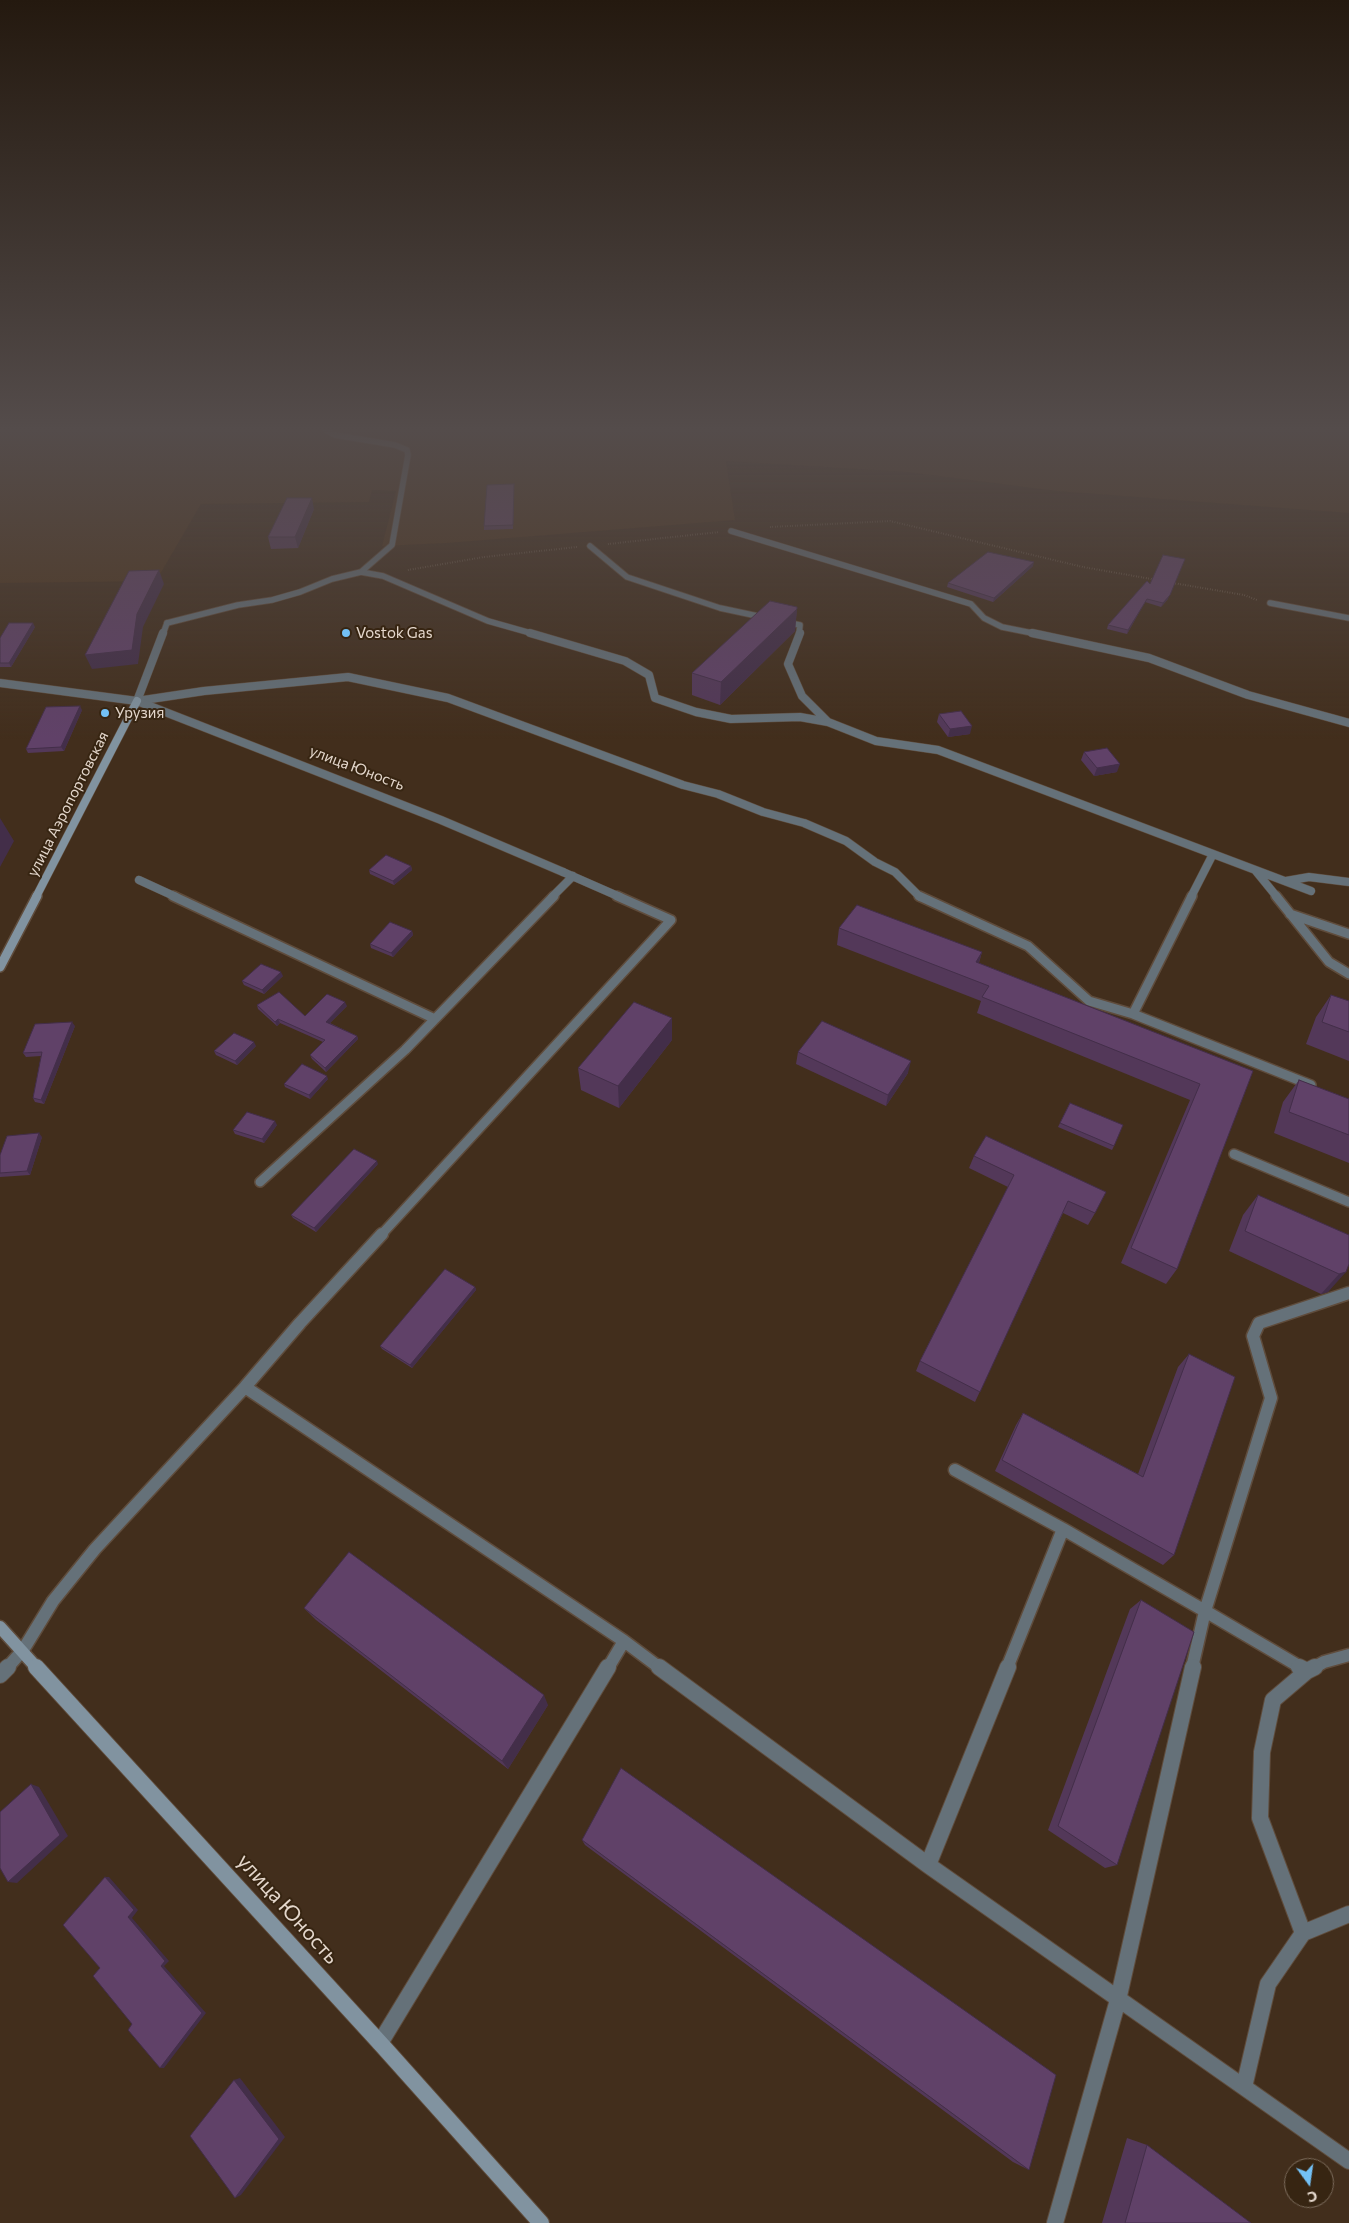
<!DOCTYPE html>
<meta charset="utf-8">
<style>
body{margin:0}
#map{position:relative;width:1349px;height:2223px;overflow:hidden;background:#422e1c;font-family:Commissioner,sans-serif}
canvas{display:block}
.north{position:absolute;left:1284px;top:2158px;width:50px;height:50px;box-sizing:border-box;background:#372512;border:1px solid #7c6c5c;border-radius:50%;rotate:166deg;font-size:14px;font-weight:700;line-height:20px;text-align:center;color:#e4d7cc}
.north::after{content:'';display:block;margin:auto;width:18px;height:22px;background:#73c1f6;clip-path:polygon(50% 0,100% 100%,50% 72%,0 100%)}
</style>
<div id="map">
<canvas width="1349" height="2223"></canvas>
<div class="north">С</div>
</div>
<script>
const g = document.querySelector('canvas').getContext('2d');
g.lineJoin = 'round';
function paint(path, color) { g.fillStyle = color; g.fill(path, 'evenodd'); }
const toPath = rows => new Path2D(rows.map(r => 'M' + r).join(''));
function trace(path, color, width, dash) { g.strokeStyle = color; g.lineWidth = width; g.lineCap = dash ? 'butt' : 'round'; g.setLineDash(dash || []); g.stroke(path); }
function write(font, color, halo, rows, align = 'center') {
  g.font = font + ' Commissioner,sans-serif'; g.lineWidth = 4; g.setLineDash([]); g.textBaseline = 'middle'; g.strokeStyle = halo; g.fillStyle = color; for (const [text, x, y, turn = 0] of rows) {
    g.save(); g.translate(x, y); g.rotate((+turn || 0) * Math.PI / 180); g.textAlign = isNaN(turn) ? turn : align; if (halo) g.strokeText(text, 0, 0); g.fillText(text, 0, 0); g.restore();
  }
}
paint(toPath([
 [0,429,1349,429,1349,513,1057,491,907,472,726,461,735,520,447,543,382,546,396,491,372,490,369,502,201,504,156,581,0,583]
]), '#4d341c');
const laneFar4 = toPath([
 [731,531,971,604,984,618,1002,627,1037,634],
 [590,546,627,577,720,608,767,618],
 [361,572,383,576,488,621,534,634],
 [1270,603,1349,618],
 [784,622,800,625,799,634],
 [167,623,238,605,272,600,300,592,332,579,361,572,392,545,408,455,407,450,395,445,335,435,324,429]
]);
const laneFar3 = toPath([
 [530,633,625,661,649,675,655,698,696,712,731,719,800,717,828,722,876,741,938,750,1311,891],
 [800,633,788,664,802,696,828,722],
 [1032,633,1149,658,1248,695,1349,723],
 [137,701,204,691,348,677,448,698,683,785,718,794,763,812,804,823,846,841,875,862,895,872,920,897],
 [1255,870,1277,897],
 [563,872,620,897],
 [139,880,176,897],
 [1286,881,1309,877,1349,882],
 [552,897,573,876],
 [1191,897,1213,854]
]);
const laneFar2 = toPath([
 [173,896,435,1019],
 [919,896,1028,946,1089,1001,1133,1014,1311,1085],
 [1276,896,1329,962,1349,974],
 [1290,914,1349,934],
 [1133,1014,1192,896],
 [1234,1154,1349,1202],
 [260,1182,405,1050,554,896],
 [381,1235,671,920,617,896]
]);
const laneFar1 = toPath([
 [245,1387,624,1641,660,1668],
 [955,1470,1063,1529],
 [23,1650,53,1601,95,1549,245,1387,300,1323,382,1234],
 [608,1668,624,1641],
 [1007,1668,1063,1529,1205,1611,1192,1668],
 [1302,1668,1205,1611,1271,1398,1253,1336,1259,1323,1349,1293],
 [1313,1668,1324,1662,1349,1655]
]);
const lane = toPath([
 [659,1667,928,1865,1349,2161],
 [1299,1667,1307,1671,1315,1667],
 [928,1865,1008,1667],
 [1303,1933,1260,1818,1262,1752,1273,1700,1307,1671],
 [380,2043,608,1667],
 [1244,2087,1268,1984,1303,1933,1349,1914],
 [1055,2223,1118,2000,1193,1667]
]);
const streetFar3 = toPath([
 [163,634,167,623]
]);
const streetFar2 = toPath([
 [0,683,137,701,441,820,563,872],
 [137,701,163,633]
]);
const streetFar1 = toPath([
 [7,1668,23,1650]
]);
const street = toPath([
 [0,1675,8,1667]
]);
const secondaryFar3 = toPath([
 [36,897,137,701]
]);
const secondaryFar2 = toPath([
 [0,967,37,896]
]);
const secondaryFar1 = toPath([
 [0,1627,37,1668]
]);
const secondary = toPath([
 [36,1667,380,2043,541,2223]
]);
trace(laneFar4, '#5f4c3c', 7);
trace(laneFar3, '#5f4c3c', 9);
trace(laneFar2, '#5f4c3c', 12);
trace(laneFar1, '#5f4c3c', 15);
trace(lane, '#5f4c3c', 18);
trace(streetFar3, '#5f4c3c', 7);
trace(streetFar2, '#5f4c3c', 9);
trace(streetFar1, '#5f4c3c', 15);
trace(street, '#5f4c3c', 18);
trace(secondaryFar3, '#5f4c3c', 9);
trace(secondaryFar2, '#5f4c3c', 12);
trace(secondaryFar1, '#5f4c3c', 15);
trace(secondary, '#5f4c3c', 18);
trace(toPath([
 [770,527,890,521,1083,567,1157,580],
 [608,544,719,532],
 [408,570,484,557,577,547],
 [1173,583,1244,595,1257,600]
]), '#806f5f', 2, [0.5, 2]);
trace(laneFar4, '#657179', 5.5);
trace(laneFar3, '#657179', 8);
trace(laneFar2, '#657179', 9);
trace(laneFar1, '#657179', 12);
trace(lane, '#657179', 16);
trace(streetFar3, '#657179', 5.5);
trace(streetFar2, '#657179', 8);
trace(streetFar1, '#657179', 12);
trace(street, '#657179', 16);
trace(secondaryFar3, '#8193a0', 8);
trace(secondaryFar2, '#8193a0', 9);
trace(secondaryFar1, '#8193a0', 12);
trace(secondary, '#8193a0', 16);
paint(toPath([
 [514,484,513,529,484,530,484,526],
 [314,509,298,548,271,549,268,537],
 [1033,566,993,602,947,587,948,583],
 [1147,581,1168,599,1161,607,1145,602,1127,634,1107,629,1108,625],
 [797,607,795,631,720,705,692,695,692,673],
 [35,627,11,667,0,667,0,638],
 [82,710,64,751,28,753,26,749],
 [939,714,970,734,948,737,937,722],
 [1084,752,1117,772,1094,776,1081,760],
 [411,866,412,870,394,885,370,874,369,870],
 [839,928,982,952,979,963,1253,1071,1177,1269,1166,1284,1121,1263,1190,1100,977,1013,981,1001,837,945],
 [412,931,413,935,393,957,371,948,370,944],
 [283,976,264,994,244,985,242,981],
 [1331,995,1349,1001,1349,1061,1306,1044,1316,1017],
 [257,1005,305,1016,347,1006,330,1023,357,1036,358,1039,326,1072,312,1059,310,1055,323,1042,280,1023,277,1026,258,1009],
 [75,1026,44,1104,35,1102,33,1098,41,1056,26,1057,23,1053],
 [672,1040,619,1108,581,1090,578,1068],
 [256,1046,237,1065,216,1055,214,1051],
 [798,1052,908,1073,886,1106,796,1064],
 [328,1079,310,1099,285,1087,284,1084],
 [1299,1080,1349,1099,1349,1163,1274,1133,1283,1102],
 [1070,1103,1114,1146,1112,1150,1058,1127],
 [277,1125,264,1143,235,1134,233,1130],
 [42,1137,30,1175,0,1177,0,1155],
 [974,1156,1095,1213,1088,1225,1063,1213,975,1402,916,1371,920,1361,1008,1187,969,1168],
 [378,1164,316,1232,293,1218,291,1215],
 [1258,1195,1349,1264,1328,1292,1321,1294,1229,1251,1243,1215],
 [475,1287,476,1290,412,1368,382,1349,380,1346],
 [1189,1354,1174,1555,1163,1565,995,1471,1016,1425,1023,1413,1138,1474,1178,1367],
 [1141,1600,1117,1865,1105,1868,1048,1830,1130,1609],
 [304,1608,548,1705,508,1769,316,1620],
 [582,1840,1029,2170,1013,2162,585,1845],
 [1127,2138,1147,2145,1251,2223,1102,2223]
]), '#533859');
paint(toPath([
 [312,498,314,509,298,548,295,537],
 [1034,562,1033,566,993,602,994,598],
 [1183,563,1168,599,1161,607],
 [159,570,164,584,143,627,138,664,92,669,85,655,137,614],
 [1147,599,1145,602,1127,634,1128,630],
 [797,609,795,631,720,705,721,682],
 [33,623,35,627,11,667,9,663],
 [80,706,82,710,64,751,61,747],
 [972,726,970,734,948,737,950,729],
 [1120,764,1117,772,1094,776,1097,768],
 [0,818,14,841,0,867],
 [411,866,412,870,394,885,393,881],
 [412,931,413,935,393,957,391,953],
 [982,952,977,968,971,979,976,962],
 [281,972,283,976,264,994,262,990],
 [345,1002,347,1006,327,1026,326,1022],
 [672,1018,672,1040,619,1108,618,1086],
 [278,1019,280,1023,277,1026,275,1022],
 [72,1022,75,1026,44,1104,41,1100],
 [357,1036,358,1039,326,1072,325,1068],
 [254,1042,256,1046,237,1065,235,1061],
 [911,1061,908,1073,886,1106,888,1095],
 [327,1076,328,1079,310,1099,309,1095],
 [275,1121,277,1125,264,1143,262,1139],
 [39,1133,42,1137,30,1175,27,1171],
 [377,1161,378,1164,316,1232,314,1228],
 [1346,1272,1328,1292,1321,1294,1339,1274],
 [475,1287,476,1290,412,1368,410,1365],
 [544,1695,548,1705,508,1769,502,1761],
 [31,1784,39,1787,68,1836,17,1883,8,1882],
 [105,1877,109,1877,138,1910,132,1918,169,1961,164,1966,206,2013,164,2068,160,2068,161,1966,128,1917],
 [240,2078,285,2137,241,2195,235,2198,234,2080]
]), '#432e49');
const building = toPath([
 [514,484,513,525,484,526,487,485,514,484],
 [287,498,312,498,295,537,268,537,287,498],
 [988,552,1034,562,994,598,948,583,988,552],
 [1163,555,1185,559,1170,595,1163,603,1147,599,1128,630,1108,625,1147,581,1150,584,1163,555],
 [159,570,137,614,132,650,85,655,129,571,159,570],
 [770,601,797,607,797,609,721,682,692,673,770,601],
 [9,623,33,623,9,663,0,663,0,638,9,623],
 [80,706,61,747,26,749,46,707,80,706],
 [961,711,972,726,950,729,939,714,961,711],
 [1107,748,1120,764,1097,768,1084,752,1107,748],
 [386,855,411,866,393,881,369,870,386,855],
 [857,905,982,952,976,962,1253,1071,1177,1269,1131,1248,1200,1084,982,997,989,986,839,928,857,905],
 [390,922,412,931,391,953,370,944,390,922],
 [261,964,281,972,262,990,242,981,261,964],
 [279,992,305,1016,327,994,345,1002,326,1022,357,1036,325,1068,310,1055,325,1040,278,1019,275,1022,257,1005,279,992],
 [1331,995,1349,1001,1349,1032,1322,1022,1331,995],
 [634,1002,672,1018,618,1086,578,1068,634,1002],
 [822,1021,911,1061,888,1095,798,1052,822,1021],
 [72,1022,41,1100,33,1098,42,1052,23,1053,35,1024,72,1022],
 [234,1033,254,1042,235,1061,214,1051,234,1033],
 [302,1064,327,1076,309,1095,284,1084,302,1064],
 [1299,1080,1349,1099,1349,1135,1289,1112,1299,1080],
 [1070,1103,1123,1125,1114,1146,1060,1123,1070,1103],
 [247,1112,275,1121,262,1139,233,1130,247,1112],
 [39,1133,27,1171,0,1173,0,1155,7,1136,39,1133],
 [986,1136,1106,1192,1095,1213,1068,1201,980,1392,920,1361,1014,1175,974,1156,986,1136],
 [354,1149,377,1161,314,1228,291,1215,354,1149],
 [1258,1195,1349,1235,1349,1264,1346,1272,1339,1274,1245,1231,1258,1195],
 [445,1269,475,1287,410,1365,380,1346,445,1269],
 [1189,1354,1235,1377,1174,1555,1002,1460,1023,1413,1143,1477,1189,1354],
 [349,1552,544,1695,502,1761,304,1608,349,1552],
 [1141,1600,1194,1632,1117,1865,1058,1826,1141,1600],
 [621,1768,1056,2075,1029,2170,582,1840,621,1768],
 [31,1784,60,1835,8,1882,0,1868,0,1812,31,1784],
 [105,1877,134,1910,128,1917,165,1961,161,1966,202,2013,160,2068,128,2030,132,2024,93,1976,100,1968,63,1925,105,1877],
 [234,2080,279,2139,235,2198,190,2136,234,2080],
 [1147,2145,1251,2223,1125,2223,1147,2145]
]);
paint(building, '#604168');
trace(building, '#432e49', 1);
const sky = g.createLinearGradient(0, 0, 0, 740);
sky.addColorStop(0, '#24190f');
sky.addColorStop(0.58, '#544c4b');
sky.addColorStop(1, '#544c4b00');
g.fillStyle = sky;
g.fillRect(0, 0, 1349, 740);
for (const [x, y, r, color] of [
 [346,633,5,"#73c1f6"],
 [105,713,5,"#73c1f6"]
]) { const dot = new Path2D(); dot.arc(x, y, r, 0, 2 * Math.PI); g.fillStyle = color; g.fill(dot); trace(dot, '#372512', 2); }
write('15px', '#e4d7cc', '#372512', [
 ["Vostok Gas",356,633],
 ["Урузия",115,713]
], 'left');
write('15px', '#e4d7cc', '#372512', [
 ["улица Юность",357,768,21],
 ["улица Аэропортовская",68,804,-63]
]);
write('21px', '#e4d7cc', '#372512', [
 ["улица Юность",288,1909,48]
]);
</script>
